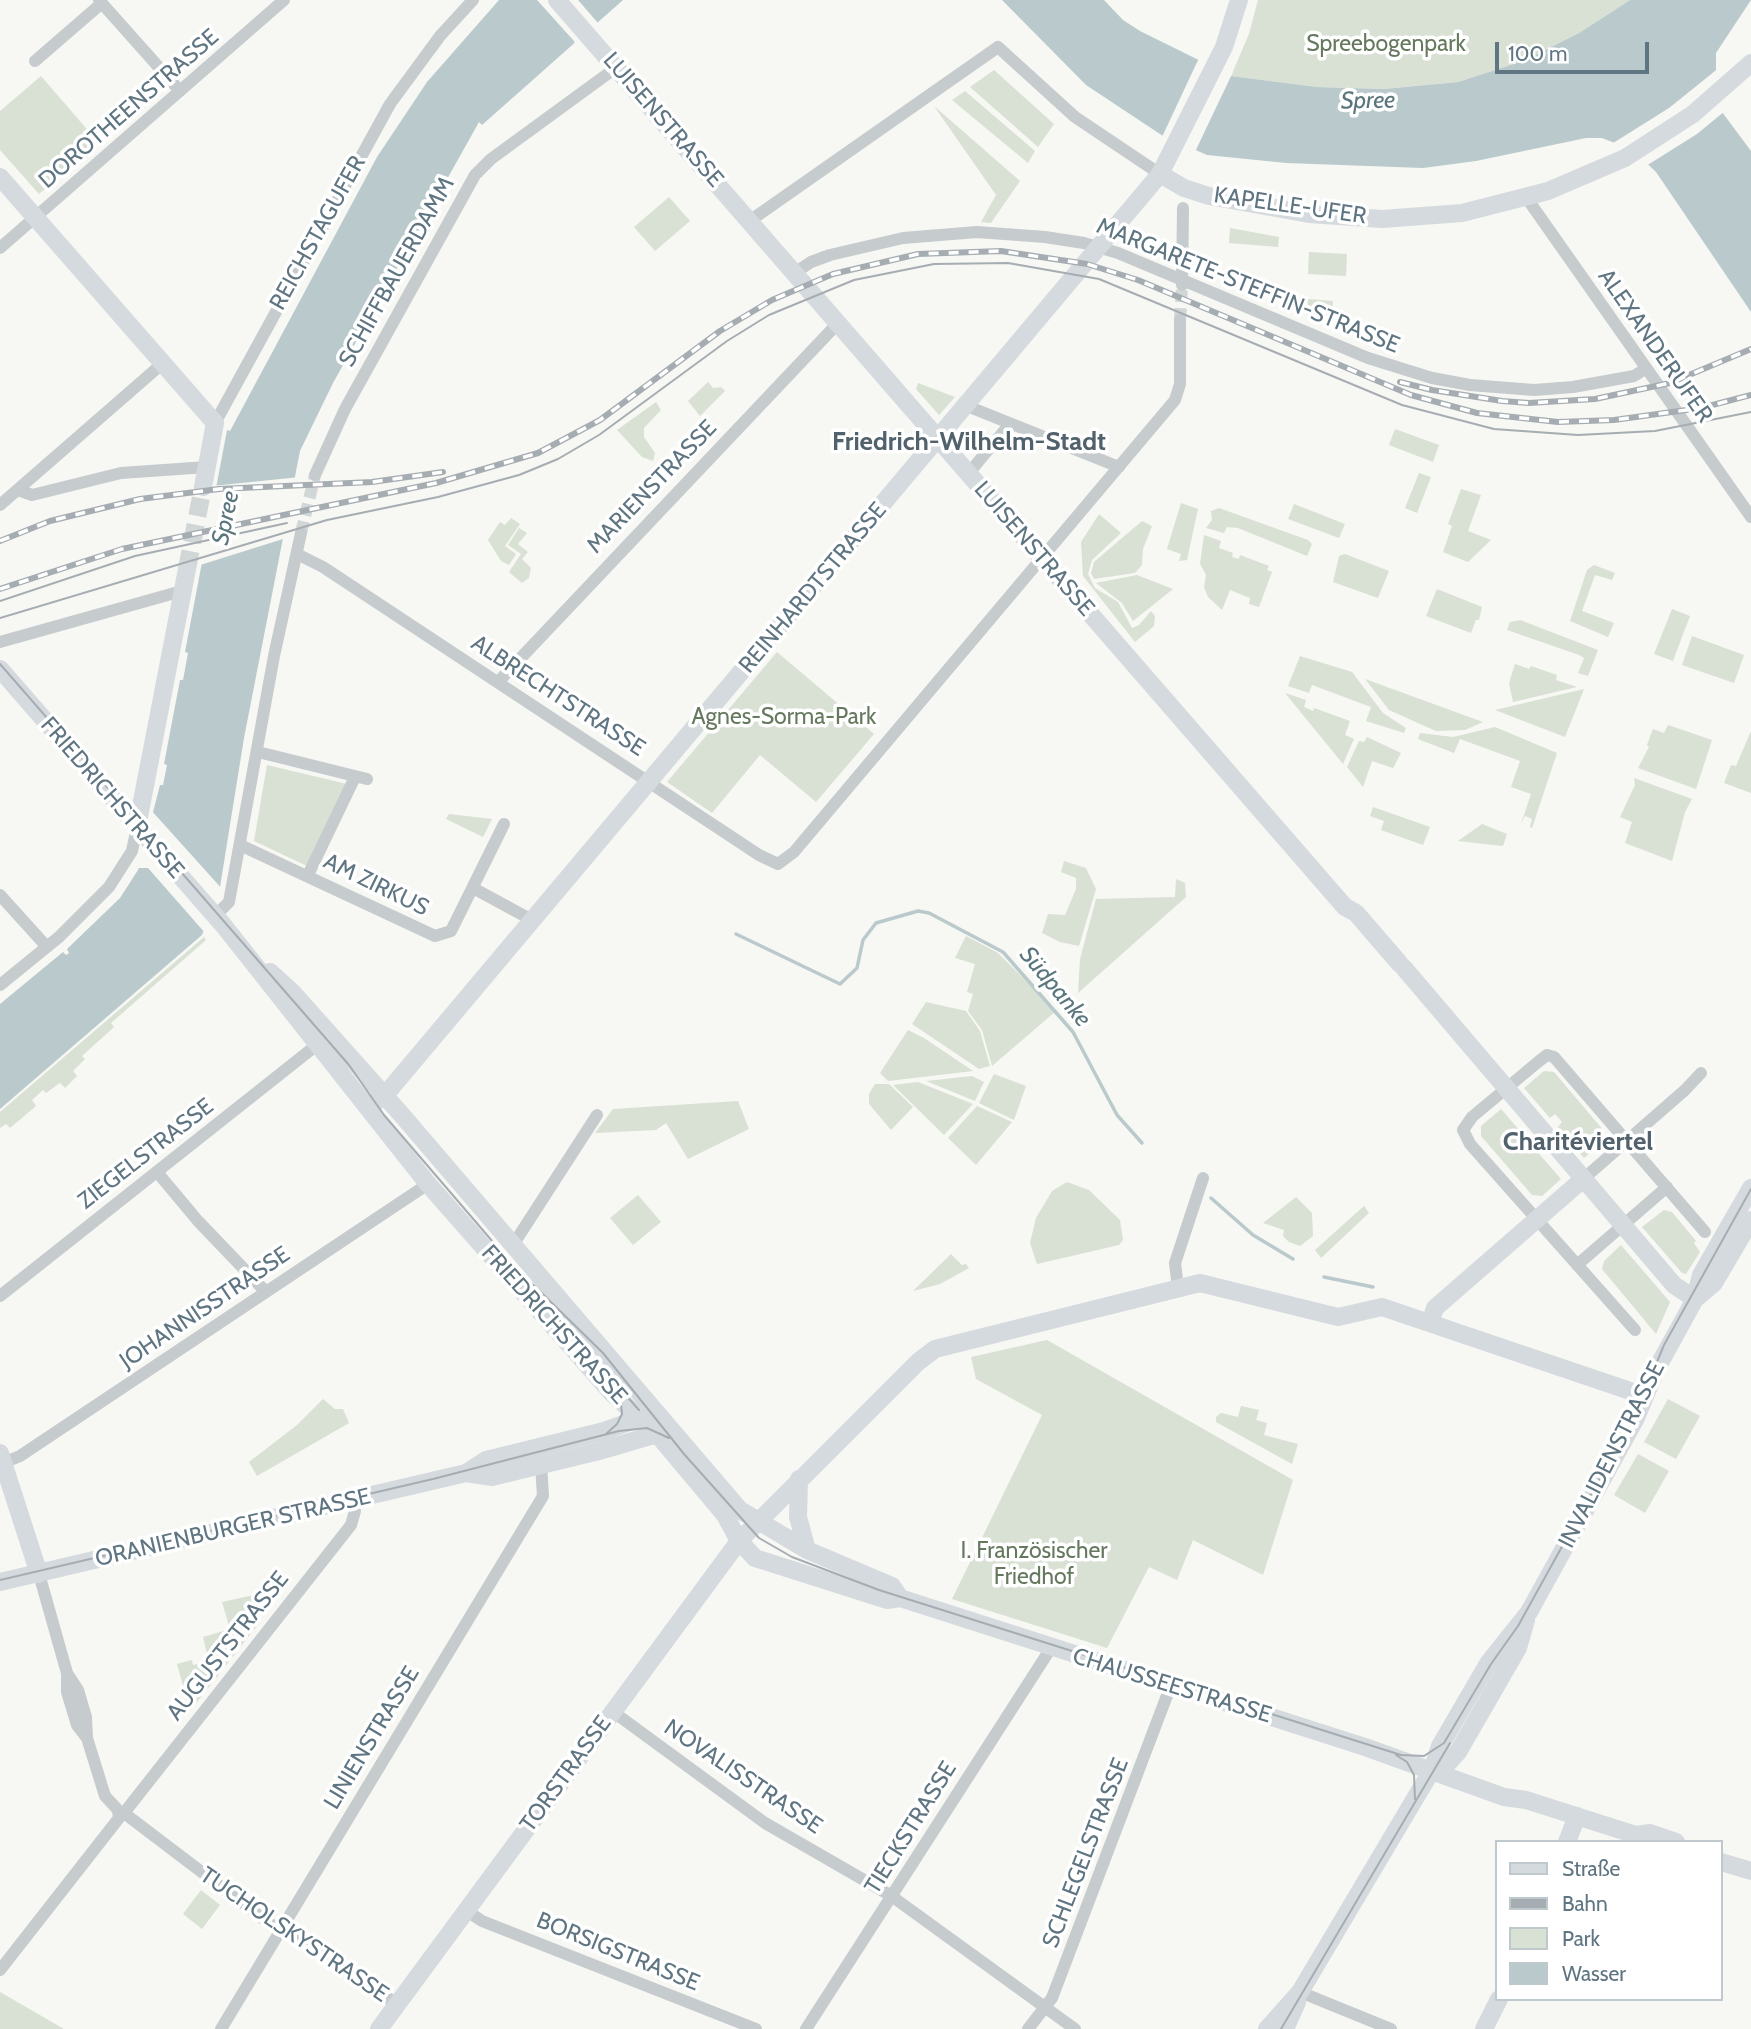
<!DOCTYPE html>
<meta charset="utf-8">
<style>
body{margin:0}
#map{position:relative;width:1751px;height:2029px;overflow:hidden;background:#f7f7f3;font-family:Cabin,sans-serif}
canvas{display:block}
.legend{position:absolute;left:1495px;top:1840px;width:228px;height:161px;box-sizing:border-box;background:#fff;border:2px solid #bfc8cd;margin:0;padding:9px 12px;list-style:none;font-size:21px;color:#5f7582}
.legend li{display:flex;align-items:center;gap:14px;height:35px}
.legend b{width:35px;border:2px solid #bfc8cd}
.scale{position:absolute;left:1495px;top:42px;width:154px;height:32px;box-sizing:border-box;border:4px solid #5f7582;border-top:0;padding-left:9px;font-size:21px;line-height:24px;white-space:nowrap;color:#5f7582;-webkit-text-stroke:5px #fff;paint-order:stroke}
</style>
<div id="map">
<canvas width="1751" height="2029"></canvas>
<ul class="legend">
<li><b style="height:9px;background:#d5dade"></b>Straße</li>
<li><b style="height:9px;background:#a6adb2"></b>Bahn</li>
<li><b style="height:19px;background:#d9e0d4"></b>Park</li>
<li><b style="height:19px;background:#bacacc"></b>Wasser</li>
</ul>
<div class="scale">100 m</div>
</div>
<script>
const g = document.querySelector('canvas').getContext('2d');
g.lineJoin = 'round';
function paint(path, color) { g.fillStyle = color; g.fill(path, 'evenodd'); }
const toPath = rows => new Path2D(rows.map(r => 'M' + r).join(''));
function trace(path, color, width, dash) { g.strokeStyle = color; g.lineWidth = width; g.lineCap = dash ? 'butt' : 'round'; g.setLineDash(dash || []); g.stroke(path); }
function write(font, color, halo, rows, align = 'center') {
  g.font = font + ' Cabin,sans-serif'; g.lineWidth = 7; g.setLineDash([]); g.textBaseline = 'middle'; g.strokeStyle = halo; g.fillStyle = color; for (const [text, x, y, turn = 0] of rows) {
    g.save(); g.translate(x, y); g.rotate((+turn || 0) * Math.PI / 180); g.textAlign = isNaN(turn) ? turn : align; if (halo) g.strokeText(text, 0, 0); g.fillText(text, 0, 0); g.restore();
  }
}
paint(toPath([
 [1258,0,1630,0,1579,33,1523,61,1458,82,1384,89,1317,87,1231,76,1249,34],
 [994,70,1054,124,1038,147,970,87],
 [41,76,98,142,39,194,0,150,0,111],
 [965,91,1035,151,1028,163,952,100],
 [934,106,1020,181,991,223,981,222,996,195],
 [669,197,690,221,655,251,634,227],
 [1230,228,1279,237,1278,247,1229,243],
 [1309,252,1347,254,1346,276,1308,274],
 [1308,299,1333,301,1332,324,1307,315],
 [708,382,713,388,721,387,725,391,700,416,688,401],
 [918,383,955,397,939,415,916,389],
 [656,402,661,410,644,428,644,437,655,453,653,461,642,457,617,430],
 [1395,429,1439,445,1433,462,1389,445],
 [1419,473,1431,477,1417,513,1405,508],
 [1461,489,1481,495,1468,531,1491,540,1468,562,1443,552,1452,526,1448,524],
 [1181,503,1198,509,1187,560,1179,561,1181,554,1167,549],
 [1294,504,1345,524,1339,538,1288,519],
 [1219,508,1308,540,1312,544,1307,556,1238,528,1227,527,1224,533,1206,528,1212,520,1211,511],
 [1099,514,1121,533,1092,560,1088,574,1095,588,1118,602,1132,628,1139,625,1151,611,1155,616,1154,626,1135,642,1083,576,1081,542],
 [511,518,520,524,505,546,516,554,509,565,501,561,488,540,500,522,505,525],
 [1142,521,1152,526,1143,549,1142,565,1135,573,1094,579,1091,573,1094,562],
 [519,528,527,533,518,544,528,552,522,559,531,568,529,578,522,583,509,572,521,554,508,545],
 [1204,535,1221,541,1219,548,1233,553,1232,557,1239,559,1240,555,1269,566,1267,570,1272,572,1259,607,1249,604,1250,598,1230,590,1222,610,1208,597,1204,587,1206,575,1200,564],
 [1345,554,1389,571,1378,598,1333,582,1339,556],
 [1594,565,1615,573,1612,580,1595,575,1582,611,1614,623,1608,637,1570,621,1587,570],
 [1137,575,1173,589,1133,621,1122,603,1096,583],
 [1437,589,1482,607,1479,620,1476,620,1471,633,1426,616],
 [1672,609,1690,616,1673,661,1654,654],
 [1520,620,1598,650,1588,676,1578,673,1584,658,1579,655,1507,630,1510,622],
 [1692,636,1744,655,1734,683,1682,665],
 [777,652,874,734,816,802,760,755,712,813,667,782],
 [1300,656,1352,672,1383,713,1406,728,1404,733,1366,721,1371,707,1312,685,1309,693,1288,686],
 [1515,664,1529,669,1531,666,1557,675,1556,680,1577,687,1513,702,1509,683],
 [1365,679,1483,722,1465,730,1436,731,1389,710],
 [1584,689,1565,737,1495,710],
 [1285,693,1306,700,1304,707,1313,711,1314,708,1350,721,1345,735,1354,739,1343,764],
 [1668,725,1712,740,1696,789,1638,768,1649,747,1647,745,1653,729,1664,733],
 [1495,727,1557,753,1532,828,1530,827,1532,819,1525,816,1521,824,1531,794,1511,787,1520,761,1460,739,1454,753,1418,739,1420,733,1453,737],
 [1751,731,1751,793,1724,783,1731,765,1736,766],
 [1367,737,1401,753,1393,768,1372,761,1363,787,1347,767,1359,741,1364,742],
 [267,765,347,784,307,866,254,841],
 [1634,778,1692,799,1685,812,1672,861,1625,843,1632,822,1620,817,1635,785],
 [1373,807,1430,827,1423,845,1381,830,1384,821,1370,816],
 [449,814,492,819,483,837,446,819],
 [1482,824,1507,834,1503,846,1458,841],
 [1064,861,1086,868,1096,889,1079,946,1060,942,1042,933,1048,914,1065,915,1076,889,1076,878,1061,872],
 [1176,879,1185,883,1186,897,1078,993,1080,959,1096,899,1175,897],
 [966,936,998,953,1056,1011,992,1066,982,1030,968,1011,973,994,967,992,975,964,955,958],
 [204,937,206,940,111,1023,114,1027,82,1056,85,1059,73,1071,77,1076,65,1088,60,1083,46,1093,43,1090,32,1100,36,1106,10,1128,6,1124,0,1128,0,1112],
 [926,1002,966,1011,980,1031,990,1066,979,1069,912,1024],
 [908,1030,924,1038,973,1071,888,1081,880,1073],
 [1544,1071,1554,1072,1604,1131,1604,1141,1584,1158,1558,1127,1562,1122,1555,1114,1550,1118,1524,1088],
 [994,1074,1026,1086,1014,1120,979,1103],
 [972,1076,984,1082,975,1101,926,1081],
 [918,1082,973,1104,944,1135,893,1085],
 [875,1084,889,1084,913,1107,891,1130,869,1104,869,1094],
 [738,1101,749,1129,688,1159,666,1123,656,1130,595,1133,613,1109],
 [977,1106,1012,1122,976,1165,948,1138],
 [1501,1109,1527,1139,1522,1144,1529,1152,1534,1148,1561,1179,1542,1196,1532,1195,1481,1136,1481,1126],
 [1067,1182,1089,1190,1120,1220,1123,1240,1119,1245,1037,1264,1030,1243,1036,1218,1052,1191],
 [638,1195,661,1222,633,1245,610,1218],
 [1296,1197,1312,1213,1313,1236,1300,1246,1289,1242,1283,1236,1284,1230,1263,1223],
 [1364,1206,1369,1213,1321,1258,1315,1250],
 [1664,1210,1672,1212,1696,1241,1694,1243,1700,1252,1686,1274,1682,1273,1642,1227],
 [1621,1245,1670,1302,1656,1334,1602,1269,1604,1261],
 [951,1254,962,1265,966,1264,969,1268,940,1284,913,1291],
 [1047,1340,1293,1480,1263,1575,1193,1540,1177,1580,1149,1567,1107,1648,952,1599,1042,1415,976,1379,971,1357],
 [323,1399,335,1409,343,1409,349,1423,257,1476,249,1462,297,1425],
 [1668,1399,1700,1416,1676,1459,1644,1442],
 [1241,1406,1259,1410,1256,1420,1267,1423,1264,1435,1298,1444,1292,1464,1216,1422,1216,1417,1221,1413,1238,1417],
 [1638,1454,1669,1471,1645,1513,1614,1495],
 [254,1595,260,1622,190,1711,177,1664,192,1660,193,1665,209,1661,203,1637,230,1629,222,1602],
 [201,1890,220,1905,202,1929,183,1914],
 [0,1992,64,2029,0,2029]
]), '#d9e0d4');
paint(toPath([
 [499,0,623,0,482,125,479,122,333,383,300,451,244,738,220,887,202,935,0,1109,0,1004,63,952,66,955,69,953,67,949,120,898,138,870,160,785,163,785,167,765,164,764,180,680,183,680,188,653,185,652,227,430,230,431,377,157,427,82],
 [1002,0,1104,0,1123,20,1140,31,1231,76,1317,87,1384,89,1458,82,1523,61,1579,33,1630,0,1751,0,1716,53,1716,86,1722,112,1751,151,1751,312,1656,172,1633,150,1602,138,1586,138,1476,161,1423,168,1286,163,1207,155,1163,136,1086,85]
]), '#bacacc');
paint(toPath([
 [537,0,578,0,598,23,575,46,574,41],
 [1199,58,1233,72,1194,154,1161,139],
 [1720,67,1725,111,1697,134,1646,166,1631,153,1610,145,1669,108],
 [300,477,283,539,197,566,212,486],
 [151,810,223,890,206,934,148,868,135,868]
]), '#f7f7f3');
trace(toPath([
 [736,934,840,984,857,968,863,940,876,923,918,911,929,913,1003,952,1073,1032,1117,1115,1142,1143],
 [1211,1198,1253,1235,1293,1259],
 [1324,1277,1373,1287]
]), '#bacacc', 3.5);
trace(toPath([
 [1180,320,1182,287],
 [301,533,315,475]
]), '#d1d6d7', 12, [12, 6]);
trace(toPath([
 [187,569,203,487]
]), '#d1d6d7', 18, [18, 9]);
trace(toPath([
 [99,0,180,91],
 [35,61,102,3],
 [1526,197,1751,517],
 [751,220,998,47,1075,117,1160,174],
 [0,248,284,0],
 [796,272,811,262,830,255,903,238,977,232,1045,237,1084,243,1118,253,1368,358,1432,378,1470,385,1534,390,1573,387,1634,376,1645,369],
 [1182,285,1183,208],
 [967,406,1119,467],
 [215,423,390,104,440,36,473,0],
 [968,474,1009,425],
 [315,475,345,409,475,175,491,159,617,67],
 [18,490,32,495,121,473,207,467],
 [0,505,163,363],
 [297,554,323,567,759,855,778,864,794,852,1175,400,1180,384,1180,320],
 [0,642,182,591],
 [498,682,839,322],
 [258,752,367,779],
 [240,845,435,936,451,931,504,824],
 [308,875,355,777],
 [473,888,532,920],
 [0,895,47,947],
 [215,916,229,902,274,656,301,533],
 [0,985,59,937,109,887,132,851,137,827],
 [157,1172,198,1221,266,1292],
 [1582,1180,1685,1090,1701,1073],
 [513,1245,597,1115],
 [1577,1265,1667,1187],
 [1178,1288,1175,1263,1203,1178],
 [0,1296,318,1044],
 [1635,1330,1470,1144,1463,1130,1472,1117,1538,1062,1547,1055,1554,1057,1705,1232],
 [3,1463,20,1456,428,1184],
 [352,1500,355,1511,351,1525,124,1813,270,1924,290,1932,397,2004],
 [39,1574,67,1673,78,1690,86,1717,87,1738],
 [612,1711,765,1823,890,1895,1075,2029],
 [467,1911,482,1921,756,2029],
 [0,1970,119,1818,118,1810,105,1796,87,1738,77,1725,67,1692,67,1673],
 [1300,1992,1391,2029],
 [221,2029,543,1496,541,1465],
 [806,2029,1051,1648],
 [1028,2029,1052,1998,1171,1685]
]), '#c6cbce', 12);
trace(toPath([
 [557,0,1345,907,1356,913,1400,964],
 [1160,174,1184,188,1209,196,1309,214,1382,219,1462,213,1548,191,1625,158,1693,114,1751,63],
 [0,177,215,423,203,487],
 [0,669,224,926,428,1184,611,1392,657,1434,725,1515,739,1541,755,1558,887,1600,900,1598,1365,1747,1504,1797,1526,1800,1636,1835,1650,1833,1676,1842],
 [137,827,187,569],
 [1404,968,1674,1285,1695,1299],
 [270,972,293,993,401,1114,740,1510,807,1550,892,1586,900,1598],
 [369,1108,391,1088,1160,174,1224,47,1239,0],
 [1695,1299,1714,1283,1751,1220],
 [1430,1323,1435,1308,1582,1180],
 [0,1453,39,1574],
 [466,1473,492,1477,599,1451,657,1434,663,1429],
 [799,1479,798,1517,807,1550],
 [0,1582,466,1473,486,1460,604,1431,646,1416],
 [1432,1770,1449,1762,1458,1752,1518,1648,1526,1620],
 [1567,1842,1577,1816],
 [1721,1862,1751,1871],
 [379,2029,739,1541,918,1362,935,1349,1200,1283,1338,1317,1382,1307,1645,1396],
 [1267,2029,1300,1992,1432,1770,1440,1746,1489,1662,1529,1612,1635,1420,1656,1370,1695,1299,1701,1275,1751,1188],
 [1285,2029,1297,2002],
 [1484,2029,1499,1999]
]), '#d5dade', 18);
trace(toPath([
 [0,601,135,556,287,523],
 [0,618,327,520,438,497,519,475,558,459,599,435,727,341,769,315,854,280,934,264,1008,263,1099,279,1402,405,1494,429,1578,435,1655,431,1751,412],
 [0,664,349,1065,384,1115,511,1263,603,1353,684,1454,759,1538,792,1557,879,1590,1401,1755,1424,1756,1444,1743,1491,1664,1518,1626,1636,1413,1664,1345,1751,1189],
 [553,1313,639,1410],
 [606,1434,617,1424,622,1414,620,1392],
 [0,1580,433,1479,619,1431,647,1428,669,1438],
 [1396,1755,1407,1762,1414,1775,1415,1799],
 [1281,2029,1450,1743]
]), '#a6adb2', 2);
const rail = toPath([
 [1400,382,1432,390,1502,401,1529,403,1595,399,1670,383,1751,349],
 [0,541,50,521,140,499,219,489,372,482,443,472],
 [0,589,122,549,436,483,538,453,600,420,720,331,772,300,833,274,918,254,1001,251,1087,264,1138,280,1411,395,1477,413,1558,422,1614,420,1701,408,1751,395]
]);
trace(rail, '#a6adb2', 6);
trace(rail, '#fff', 3.5, [10]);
write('23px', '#66795f', '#fff', [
 ["Spreebogenpark",1386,44],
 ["Agnes-Sorma-Park",784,717],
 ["I. Französischer",1034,1551],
 ["Friedhof",1034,1577]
]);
write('23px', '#5f7582', '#fff', [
 ["DOROTHEENSTRASSE",129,109,-41],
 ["LUISENSTRASSE",663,120,49],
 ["KAPELLE-UFER",1290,206,8],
 ["REICHSTAGUFER",318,233,-61],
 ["SCHIFFBAUERDAMM",397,272,-61],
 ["MARGARETE-STEFFIN-STRASSE",1248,286,22],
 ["ALEXANDERUFER",1655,346,55],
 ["MARIENSTRASSE",652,487,-46],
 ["LUISENSTRASSE",1034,549,49],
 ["REINHARDTSTRASSE",813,588,-50],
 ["ALBRECHTSTRASSE",558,696,33],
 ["FRIEDRICHSTRASSE",112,798,49],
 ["AM ZIRKUS",376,885,26],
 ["ZIEGELSTRASSE",146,1154,-38],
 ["JOHANNISSTRASSE",205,1308,-34],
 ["FRIEDRICHSTRASSE",554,1325,48],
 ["INVALIDENSTRASSE",1612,1455,-63],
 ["ORANIENBURGER STRASSE",233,1528,-13],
 ["AUGUSTSTRASSE",228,1646,-52],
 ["CHAUSSEESTRASSE",1172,1686,17],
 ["LINIENSTRASSE",372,1738,-59],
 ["TORSTRASSE",566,1774,-54],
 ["NOVALISSTRASSE",743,1777,34],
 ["TIECKSTRASSE",911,1828,-58],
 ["SCHLEGELSTRASSE",1086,1853,-69],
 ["TUCHOLSKYSTRASSE",294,1935,34],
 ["BORSIGSTRASSE",618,1952,22]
]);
write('italic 24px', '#5a767c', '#fff', [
 ["Spree",1368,101,-1],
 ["Spree",226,518,-78],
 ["Südpanke",1055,987,50]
]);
write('bold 26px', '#52626c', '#fff', [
 ["Friedrich-Wilhelm-Stadt",969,442],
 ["Charitéviertel",1578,1142]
]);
</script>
